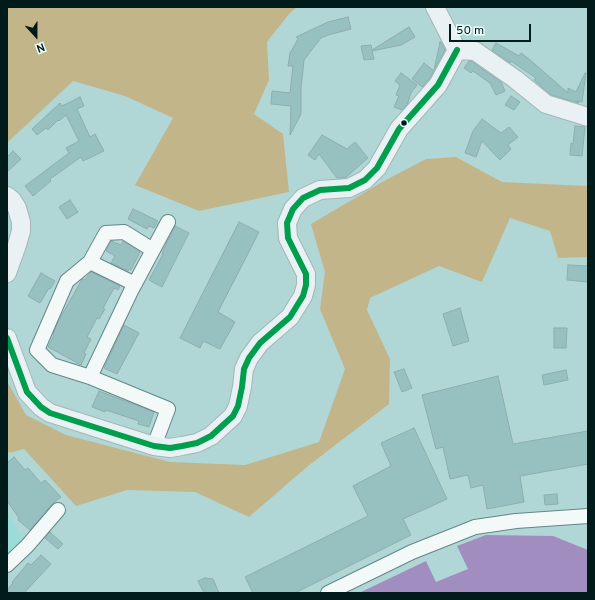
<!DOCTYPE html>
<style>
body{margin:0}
#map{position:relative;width:595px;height:600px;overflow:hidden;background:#b0d7d6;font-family:Overpass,sans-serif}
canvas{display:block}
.frame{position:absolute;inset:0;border:8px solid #001b1a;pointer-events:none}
.north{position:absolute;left:16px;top:16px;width:40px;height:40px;-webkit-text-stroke:3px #eafffd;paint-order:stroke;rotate:159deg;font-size:11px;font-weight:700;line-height:16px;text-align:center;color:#001b1a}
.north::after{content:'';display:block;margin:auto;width:14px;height:18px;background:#001b1a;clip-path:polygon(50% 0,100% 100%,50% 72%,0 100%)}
.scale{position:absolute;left:449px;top:24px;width:82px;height:18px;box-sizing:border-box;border:2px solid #001b1a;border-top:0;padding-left:5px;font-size:12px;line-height:14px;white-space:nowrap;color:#001b1a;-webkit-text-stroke:3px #eafffd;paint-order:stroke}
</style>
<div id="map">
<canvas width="595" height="600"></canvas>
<div class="frame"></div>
<div class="north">N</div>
<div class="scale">50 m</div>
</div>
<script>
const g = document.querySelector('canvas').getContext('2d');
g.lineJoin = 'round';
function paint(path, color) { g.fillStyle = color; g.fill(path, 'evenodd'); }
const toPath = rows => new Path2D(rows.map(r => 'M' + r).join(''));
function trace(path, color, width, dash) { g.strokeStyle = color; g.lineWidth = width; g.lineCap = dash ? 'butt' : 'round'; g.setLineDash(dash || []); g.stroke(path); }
paint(toPath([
 [7,510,25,543,7,559]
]), '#9bdbd9');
paint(toPath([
 [7,7,297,7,289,14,267,42,269,80,254,114,283,134,289,192,199,211,135,185,173,118,125,96,73,81,7,143],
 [456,157,502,182,588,186,588,257,558,258,550,231,510,218,482,282,439,266,370,298,367,310,390,359,389,404,308,466,249,517,195,492,127,490,76,506,24,449,9,453,7,449,7,381,26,415,66,435,170,462,245,465,319,442,345,369,320,309,325,272,311,224,384,181,426,159]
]), '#c3b58a');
paint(toPath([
 [486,535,553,536,588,550,588,593,359,593,426,561,436,582,468,569,457,546]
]), '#a18dbf');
const building = toPath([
 [348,17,351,29,328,35,321,38,304,60,301,88,301,114,290,135,291,106,271,104,272,91,290,93,293,66,288,66,290,53,298,39,296,37,328,22,348,17],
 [409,27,415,37,401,45,372,51,374,59,364,60,361,46,371,45,372,50,409,27],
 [440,42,441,42,445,50,434,70,440,42],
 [496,43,519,56,521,53,529,59,568,93,568,88,576,92,585,73,586,73,582,102,577,101,579,103,551,95,534,80,536,78,511,61,510,63,492,50,496,43],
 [469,61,471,61,501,82,505,91,496,95,490,83,473,71,471,73,464,68,469,61],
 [424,63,434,71,429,79,422,87,412,79,424,63],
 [401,73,417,85,411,93,407,105,402,110,394,107,399,96,396,95,400,85,395,81,401,73],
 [511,96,520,102,514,110,505,105,511,96],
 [80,97,84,106,77,109,90,137,95,134,104,151,83,161,81,157,50,179,51,181,33,196,25,186,69,153,66,148,79,141,66,115,59,121,58,120,48,130,46,128,37,135,32,129,60,103,62,106,80,97],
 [482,119,501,133,509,127,518,137,508,145,511,149,500,160,482,141,476,157,465,153,473,131,482,119],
 [575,126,585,127,582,156,570,155,571,143,573,144,575,126],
 [322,135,347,149,355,142,368,158,345,178,337,178,319,154,315,160,308,155,322,135],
 [13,151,21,159,7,172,7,157,13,151],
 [70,200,78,212,67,219,59,207,70,200],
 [133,209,158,221,154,228,149,226,147,229,128,219,133,209],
 [239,222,259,232,218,312,235,322,220,349,203,341,200,348,180,338,239,222],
 [175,226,189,233,162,287,149,280,163,254,162,253,175,226],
 [111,241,121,245,123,241,140,252,131,270,129,269,128,271,111,263,115,256,106,251,111,241],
 [568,265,588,266,588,282,567,280,568,265],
 [91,272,120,286,118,290,115,288,113,290,103,308,105,309,99,319,97,318,87,337,91,339,84,353,86,354,81,365,48,347,54,335,53,334,58,322,81,281,83,279,85,280,91,272],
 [41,273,55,281,50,289,49,288,40,303,28,296,41,273],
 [460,308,469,341,453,346,443,314,460,308],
 [124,325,139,333,117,374,104,368,124,325],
 [554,328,567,328,566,348,554,348,554,328],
 [404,369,412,388,402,392,394,372,404,369],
 [566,370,568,380,544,385,542,375,566,370],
 [498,376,513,444,588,431,588,464,520,476,524,502,487,509,483,485,471,488,468,475,450,479,443,447,436,449,422,395,498,376],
 [99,391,154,412,149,427,138,424,139,421,106,410,105,412,92,407,99,391],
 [414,428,447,499,403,519,411,535,295,593,253,593,245,577,368,516,353,486,391,466,381,443,414,428],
 [14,457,25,470,28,468,41,483,45,480,61,497,52,504,30,530,18,520,19,518,7,501,7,463,14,457],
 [557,494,558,504,545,505,544,495,557,494],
 [50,532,63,544,58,549,45,538,50,532],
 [41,555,51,564,24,593,7,593,7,590,13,583,12,582,28,563,31,565,41,555],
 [205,578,213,579,219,593,204,593,198,581,205,578]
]);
paint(building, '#96c1c0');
trace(building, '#8eadac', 1);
const minor = toPath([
 [90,262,106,233,124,232,153,250],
 [90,377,52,365,37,350,67,281,90,262,135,284],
 [154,446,168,409,90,377,131,291,168,222],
 [7,565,27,546,58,510],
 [328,593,412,552,475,527,516,521,588,516]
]);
const major = toPath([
 [435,7,457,50],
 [457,50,475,51,515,79,546,104,588,117],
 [7,196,12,200,17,208,21,222,21,231,17,245,7,273],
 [7,338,27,392,41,407,50,413,154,446,170,448,182,446,197,443,211,436,233,416,238,406,242,387,244,369,249,358,260,343,290,317,303,296,306,285,306,274,288,238,287,223,293,209,303,198,320,190,349,188,365,180,377,168,399,129,438,85,457,50]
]);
trace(minor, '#648685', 16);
trace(major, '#a2b6b6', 20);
trace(minor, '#f3f9f9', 14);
trace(major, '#eaf1f4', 18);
trace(toPath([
 [7,338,27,392,41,407,50,413,154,446,170,448,182,446,197,443,211,436,233,416,238,406,242,387,244,369,249,358,260,343,290,317,303,296,306,285,306,274,288,238,287,223,293,209,303,198,320,190,349,188,365,180,377,168,399,129,438,85,457,50]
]), '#009f4e', 6);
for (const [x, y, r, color] of [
 [404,123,3.5,"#001b1a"]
]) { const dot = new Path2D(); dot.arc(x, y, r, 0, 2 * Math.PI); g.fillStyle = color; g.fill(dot); trace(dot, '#eafffd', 1.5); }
</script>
